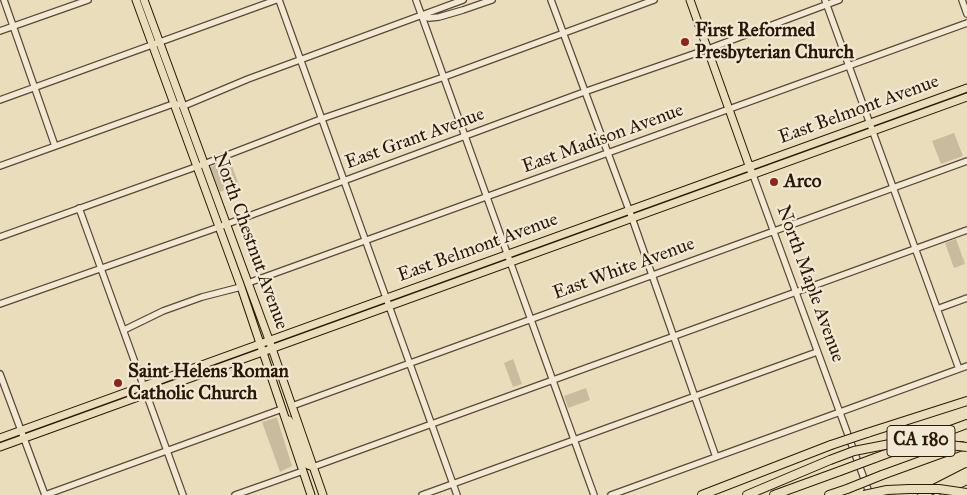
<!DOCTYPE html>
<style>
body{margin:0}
canvas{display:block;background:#e9ddbc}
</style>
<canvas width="967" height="495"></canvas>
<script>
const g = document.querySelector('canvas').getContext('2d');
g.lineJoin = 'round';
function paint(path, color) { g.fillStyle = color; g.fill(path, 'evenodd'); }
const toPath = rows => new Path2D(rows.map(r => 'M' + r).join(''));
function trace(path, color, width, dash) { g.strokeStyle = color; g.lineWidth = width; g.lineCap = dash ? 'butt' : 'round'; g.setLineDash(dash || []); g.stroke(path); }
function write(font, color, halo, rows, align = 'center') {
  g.font = font + ' "IM FELL Great Primer",serif'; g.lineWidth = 4.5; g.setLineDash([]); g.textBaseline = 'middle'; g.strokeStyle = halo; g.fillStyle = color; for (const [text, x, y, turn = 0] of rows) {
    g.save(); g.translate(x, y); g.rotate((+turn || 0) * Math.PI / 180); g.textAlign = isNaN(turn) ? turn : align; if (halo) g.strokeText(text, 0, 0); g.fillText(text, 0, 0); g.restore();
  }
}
paint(toPath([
 [954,133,963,156,941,164,932,141],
 [230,160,239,185,220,192,210,167],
 [956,239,965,264,954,268,945,243],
 [513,359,522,384,513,387,504,363],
 [586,388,590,400,568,408,564,396],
 [275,418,277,418,292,466,280,472,262,422]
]), '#c9bb9d');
const minor = toPath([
 [4,0,55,146],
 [279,0,457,495],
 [416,0,594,495],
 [551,0,632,218,716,457],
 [825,0,959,369],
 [962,0,967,14],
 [421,16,429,18,439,17,463,10,492,0],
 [0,31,88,0],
 [0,100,276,0],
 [0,166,173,104,186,105,198,100,248,79,463,0],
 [753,175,870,495],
 [79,208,183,495],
 [0,237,204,164,321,119,444,77,654,0],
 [248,283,967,23],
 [0,304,219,227,584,92,708,49,839,0],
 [937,309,967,298],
 [124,330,163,311,202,297,241,287],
 [0,374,45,495],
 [292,406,967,161],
 [313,467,967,230],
 [45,495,282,409],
 [235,495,303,471],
 [422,495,817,352],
 [611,495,967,366]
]);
const major = toPath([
 [136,0,241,287,311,495],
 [144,0,268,337,323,495],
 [690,0,751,171],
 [289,420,293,427,305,461,308,465,313,467],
 [0,438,967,88],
 [0,447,967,97]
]);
const highway = toPath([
 [867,433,967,401],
 [875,458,967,424],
 [882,475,962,446],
 [943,491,967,480],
 [702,495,831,445],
 [747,495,830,460],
 [774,495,840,471],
 [829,495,847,489],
 [922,495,967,472]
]);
trace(minor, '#5a4834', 8);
trace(major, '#2a1706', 9);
trace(highway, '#2a1706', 10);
trace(minor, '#f1e9d3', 5.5);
trace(major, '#e9ddbc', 7);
trace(highway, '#e9ddbc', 8);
const highwayBridge = toPath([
 [831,445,867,433],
 [830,460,854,451,890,444,922,442,967,447],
 [840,471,875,458],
 [847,489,882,475],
 [864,495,887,490,909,489,939,489,967,493]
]);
trace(highwayBridge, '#2a1706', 10, []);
trace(highwayBridge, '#e9ddbc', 8);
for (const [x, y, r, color] of [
 [685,42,5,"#8f2418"],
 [774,182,5,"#8f2418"],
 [118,383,5,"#8f2418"]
]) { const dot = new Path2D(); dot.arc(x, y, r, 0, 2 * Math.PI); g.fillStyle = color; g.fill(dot); trace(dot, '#f1e9d3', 2); }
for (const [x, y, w] of [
 [921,441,68]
]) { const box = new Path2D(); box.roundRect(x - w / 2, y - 15.5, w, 31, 4); g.fillStyle = '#f1e9d3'; g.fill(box); trace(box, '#2a1706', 1); }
write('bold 18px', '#2a1706', null, [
 ["CA 180",921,441]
]);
write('bold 19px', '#2a1706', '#f1e9d3', [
 ["First Reformed",695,31],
 ["Presbyterian Church",695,53],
 ["Arco",784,182],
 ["Saint Helens Roman",128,372],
 ["Catholic Church",128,394]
], 'left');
write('19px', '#2a1706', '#f1e9d3', [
 ["East Belmont Avenue",859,110,-20],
 ["East Grant Avenue",415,139,-20],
 ["East Madison Avenue",603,139,-20],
 ["North Chestnut Avenue",250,241,70],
 ["East Belmont Avenue",478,248,-20],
 ["East White Avenue",624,269,-20],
 ["North Maple Avenue",810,284,70]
]);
</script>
